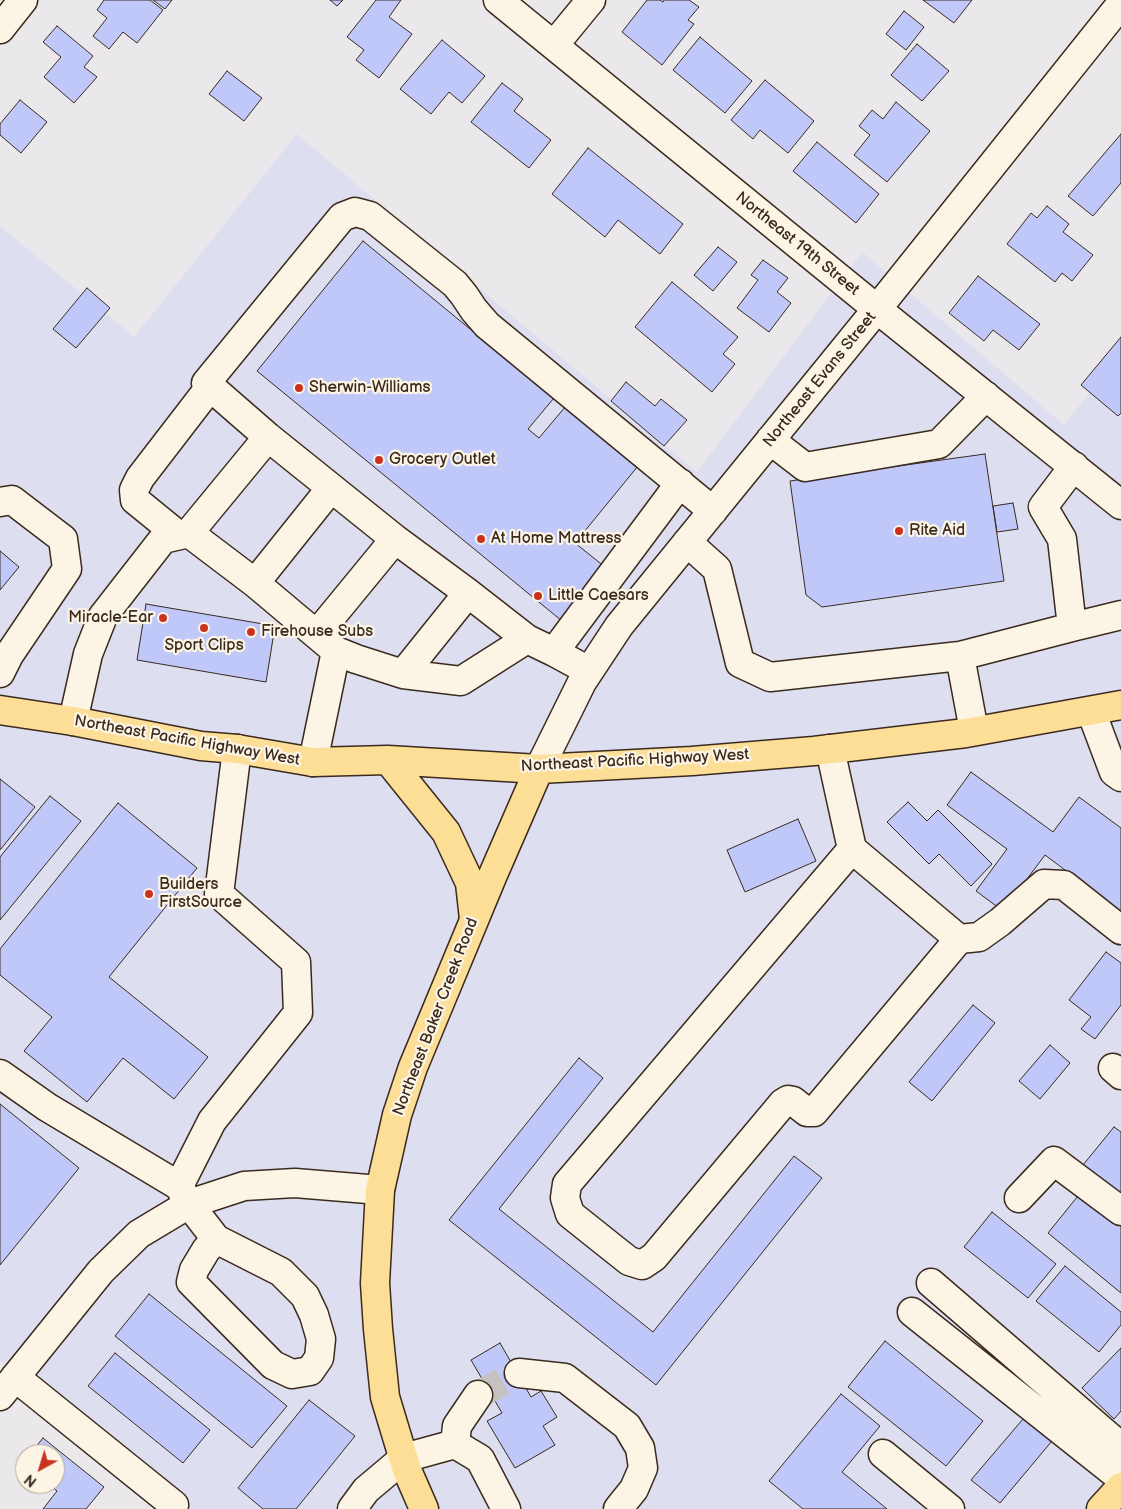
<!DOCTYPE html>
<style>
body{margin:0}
#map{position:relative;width:1121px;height:1509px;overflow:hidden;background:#eae8eb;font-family:"Balsamiq Sans",sans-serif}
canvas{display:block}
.north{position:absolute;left:15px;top:1444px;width:50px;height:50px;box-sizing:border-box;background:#fcf5e5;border:1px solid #afa495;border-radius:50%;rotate:219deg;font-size:14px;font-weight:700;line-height:20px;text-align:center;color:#3b2a1e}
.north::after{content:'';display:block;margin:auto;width:18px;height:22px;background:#c8321e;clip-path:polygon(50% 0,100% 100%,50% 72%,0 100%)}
</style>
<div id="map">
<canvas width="1121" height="1509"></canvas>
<div class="north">N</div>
</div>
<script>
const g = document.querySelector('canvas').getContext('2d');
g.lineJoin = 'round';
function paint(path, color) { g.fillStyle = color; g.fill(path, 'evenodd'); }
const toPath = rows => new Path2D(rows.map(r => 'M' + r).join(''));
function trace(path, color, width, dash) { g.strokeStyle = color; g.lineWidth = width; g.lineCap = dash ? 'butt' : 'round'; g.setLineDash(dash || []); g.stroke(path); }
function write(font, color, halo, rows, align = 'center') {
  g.font = font + ' "Balsamiq Sans",sans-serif'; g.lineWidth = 4.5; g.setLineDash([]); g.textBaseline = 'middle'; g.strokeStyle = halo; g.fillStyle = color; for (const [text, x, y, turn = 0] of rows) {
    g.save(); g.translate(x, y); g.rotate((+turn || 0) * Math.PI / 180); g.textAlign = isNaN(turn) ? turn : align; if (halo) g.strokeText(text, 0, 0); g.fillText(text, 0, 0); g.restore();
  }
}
paint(toPath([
 [297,134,697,472,862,252,1064,425,1121,353,1121,1509,192,1509,0,1361,0,226,134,337]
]), '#dddef0');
const building = toPath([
 [104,0,150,0,163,10,137,43,123,32,109,49,93,36,107,18,97,10,104,0],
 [153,0,172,0,165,9,153,0],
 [330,0,343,0,337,6,330,0],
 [376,0,401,0,389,17,412,34,379,78,356,60,364,50,347,37,376,0],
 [647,0,660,0,663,2,664,0,689,0,699,7,688,20,694,24,662,65,622,32,647,0],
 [923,0,972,0,954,23,923,0],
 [904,11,924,27,906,50,886,34,904,11],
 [57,26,93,56,84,67,97,77,74,103,44,77,61,57,43,42,57,26],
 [700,37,752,81,725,113,673,70,700,37],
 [442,40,485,76,462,103,449,92,431,114,400,89,442,40],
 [917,44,949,71,922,101,891,75,917,44],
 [227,71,262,98,244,121,209,94,227,71],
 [765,80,814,121,788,153,760,130,753,139,731,120,765,80],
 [502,83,523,99,514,111,551,140,529,168,471,122,502,83],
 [20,100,47,122,21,153,0,135,0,124,20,100],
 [896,102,930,131,887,182,854,155,870,135,859,126,872,110,883,119,896,102],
 [1121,134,1121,183,1093,216,1068,196,1121,134],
 [817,142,879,194,856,223,793,171,817,142],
 [588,148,683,224,660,254,618,220,605,237,552,194,588,148],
 [1047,206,1069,224,1063,232,1093,255,1072,281,1062,273,1055,282,1007,244,1031,213,1037,218,1047,206],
 [363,241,554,398,528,429,539,438,566,406,638,466,575,543,605,567,562,621,257,371,363,241],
 [718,247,737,262,713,291,694,275,718,247],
 [763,260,788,278,777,292,791,303,769,332,737,308,758,280,751,275,763,260],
 [978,276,1040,324,1019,350,993,330,984,341,949,313,978,276],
 [672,282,738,337,723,354,735,364,712,392,635,327,672,282],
 [87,288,110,308,76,348,53,329,87,288],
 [1121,337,1121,413,1118,416,1081,385,1121,337],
 [626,382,655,406,661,399,687,420,664,446,611,401,626,382],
 [985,454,1004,581,822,607,806,595,790,481,985,454],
 [1013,503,1018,529,997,532,993,506,1013,503],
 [0,551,19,567,0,590,0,551],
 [146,604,275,626,266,682,137,660,146,604],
 [971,772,1053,832,1079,797,1121,828,1121,912,1045,855,1003,911,976,891,1007,849,947,805,971,772],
 [0,779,35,807,0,850,0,779],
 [50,796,81,821,0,920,0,857,50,796],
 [908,802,927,821,938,810,992,864,971,886,939,854,929,864,887,822,908,802],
 [118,803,197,868,109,977,208,1057,174,1099,123,1058,87,1102,24,1051,52,1017,0,975,0,949,118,803],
 [798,819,816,861,745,892,727,850,798,819],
 [1106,952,1121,963,1121,1005,1095,1039,1081,1029,1091,1017,1069,1000,1106,952],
 [973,1005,995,1023,932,1101,909,1082,973,1005],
 [1050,1045,1070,1063,1040,1099,1019,1081,1050,1045],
 [579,1058,603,1078,499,1209,653,1332,794,1156,822,1178,656,1385,449,1220,579,1058],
 [0,1104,79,1168,0,1265,0,1104],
 [1114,1127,1121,1132,1121,1196,1083,1165,1114,1127],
 [1082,1191,1121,1223,1121,1293,1048,1233,1082,1191],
 [992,1212,1056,1264,1028,1298,964,1247,992,1212],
 [1065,1266,1121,1312,1121,1325,1099,1352,1036,1301,1065,1266],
 [149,1294,287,1406,252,1448,115,1336,149,1294],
 [885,1341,983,1421,946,1466,848,1387,885,1341],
 [500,1343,531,1397,541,1391,557,1417,543,1426,555,1445,515,1468,487,1421,502,1413,471,1360,500,1343],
 [1121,1348,1121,1411,1114,1419,1082,1388,1121,1348],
 [115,1353,210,1430,183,1463,88,1386,115,1353],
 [841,1394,880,1426,842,1472,887,1509,803,1509,769,1481,841,1394],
 [309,1400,355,1436,296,1509,263,1509,238,1488,309,1400],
 [1029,1412,1057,1435,1000,1503,971,1480,1029,1412],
 [43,1438,104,1487,86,1509,43,1509,57,1491,48,1484,55,1484,55,1454,30,1454,43,1438]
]);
paint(building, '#c0c8fa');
trace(building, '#3b2a1e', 1);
trace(toPath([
 [478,1395,519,1373]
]), '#c7c2c2', 28, [28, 14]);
const minor = toPath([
 [498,0,877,309,1121,505],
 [0,29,23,0],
 [554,45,591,0],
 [770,440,805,467,939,444,986,396],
 [0,502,12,500,63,539,67,569,9,655,0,673],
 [189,533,268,437],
 [178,535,135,500,134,490,140,478,210,387],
 [687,542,717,569,740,663,770,677,960,656,974,731],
 [255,583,331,488],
 [1072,627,1121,615],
 [317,634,395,539],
 [527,639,468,593,395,539,268,437,206,383,342,217,355,212,370,216,455,284,464,295,474,310,487,325,713,511],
 [554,652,680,483],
 [960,656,1072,627,1062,539,1043,507,1074,466],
 [403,674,468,593],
 [1091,711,1114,772,1121,777],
 [73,721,88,654,103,616,163,539,189,533,255,583,336,651,356,659,403,674,461,681,527,639,554,652,589,671],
 [830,749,852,849,959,939,979,937,1000,922,1044,884,1064,885,1121,930],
 [313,762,336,651],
 [539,769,582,682,619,626,877,309,1121,4],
 [852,849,567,1184,565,1198,570,1214,629,1261,642,1265,654,1257,783,1103,788,1100,793,1101,807,1112,814,1112,959,939],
 [1113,1068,1121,1075],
 [0,1074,47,1107,179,1186,189,1204,216,1239,281,1272,305,1296,314,1315,321,1339,319,1358,310,1371,292,1374,273,1365,191,1282,194,1270,206,1250,216,1239],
 [179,1186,212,1121,298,1013,296,962,219,894,237,749],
 [1019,1198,1054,1161,1121,1211],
 [931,1283,1121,1447],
 [912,1312,1121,1478],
 [519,1373,565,1378,627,1426,640,1448,643,1468,634,1489,618,1509],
 [15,1377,174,1505],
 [0,1396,101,1271,139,1234,189,1204,244,1186,295,1183,380,1190],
 [455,1444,457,1426,478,1395],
 [883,1454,950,1509],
 [352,1509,366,1490,404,1458,455,1444,480,1459,506,1509]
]);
const major = toPath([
 [424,1509,407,1470,385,1397,378,1329,375,1283,380,1190,397,1115,413,1067,492,877,539,769],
 [1101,1509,1121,1487]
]);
const highway = toPath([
 [0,710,73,721,201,746,237,749,313,762,388,760,539,769,692,761,814,751,966,733,1121,705],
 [388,760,446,832,470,883,474,919]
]);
trace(minor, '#3b2a1e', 31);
trace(major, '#3b2a1e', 31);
trace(highway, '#3b2a1e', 31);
trace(minor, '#fcf5e5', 28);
trace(major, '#fcde96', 28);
trace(highway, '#fcde96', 28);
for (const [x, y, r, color] of [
 [299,388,5,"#c8321e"],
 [379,460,5,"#c8321e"],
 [899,531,5,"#c8321e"],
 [481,539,5,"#c8321e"],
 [538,596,5,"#c8321e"],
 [163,618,5,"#c8321e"],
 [204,628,5,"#c8321e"],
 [251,632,5,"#c8321e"],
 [149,894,5,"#c8321e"]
]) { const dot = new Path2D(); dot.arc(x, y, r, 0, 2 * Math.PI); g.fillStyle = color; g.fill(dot); trace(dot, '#fcf5e5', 2); }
write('16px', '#3b2a1e', '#fcf5e5', [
 ["Northeast 19th Street",797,244,39],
 ["Northeast Evans Street",820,380,-51],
 ["Northeast Pacific Highway West",187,741,10],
 ["Northeast Pacific Highway West",635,761,-3],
 ["Northeast Baker Creek Road",436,1017,-69]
]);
write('16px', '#3b2a1e', '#fcf5e5', [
 ["Sherwin-Williams",309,388],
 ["Grocery Outlet",389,460],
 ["Rite Aid",909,531],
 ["At Home Mattress",491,539],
 ["Little Caesars",548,596],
 ["Miracle-Ear",153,618,"right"],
 ["Firehouse Subs",261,632],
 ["Sport Clips",204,646,"center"],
 ["Builders",159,885],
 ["FirstSource",159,903]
], 'left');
</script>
